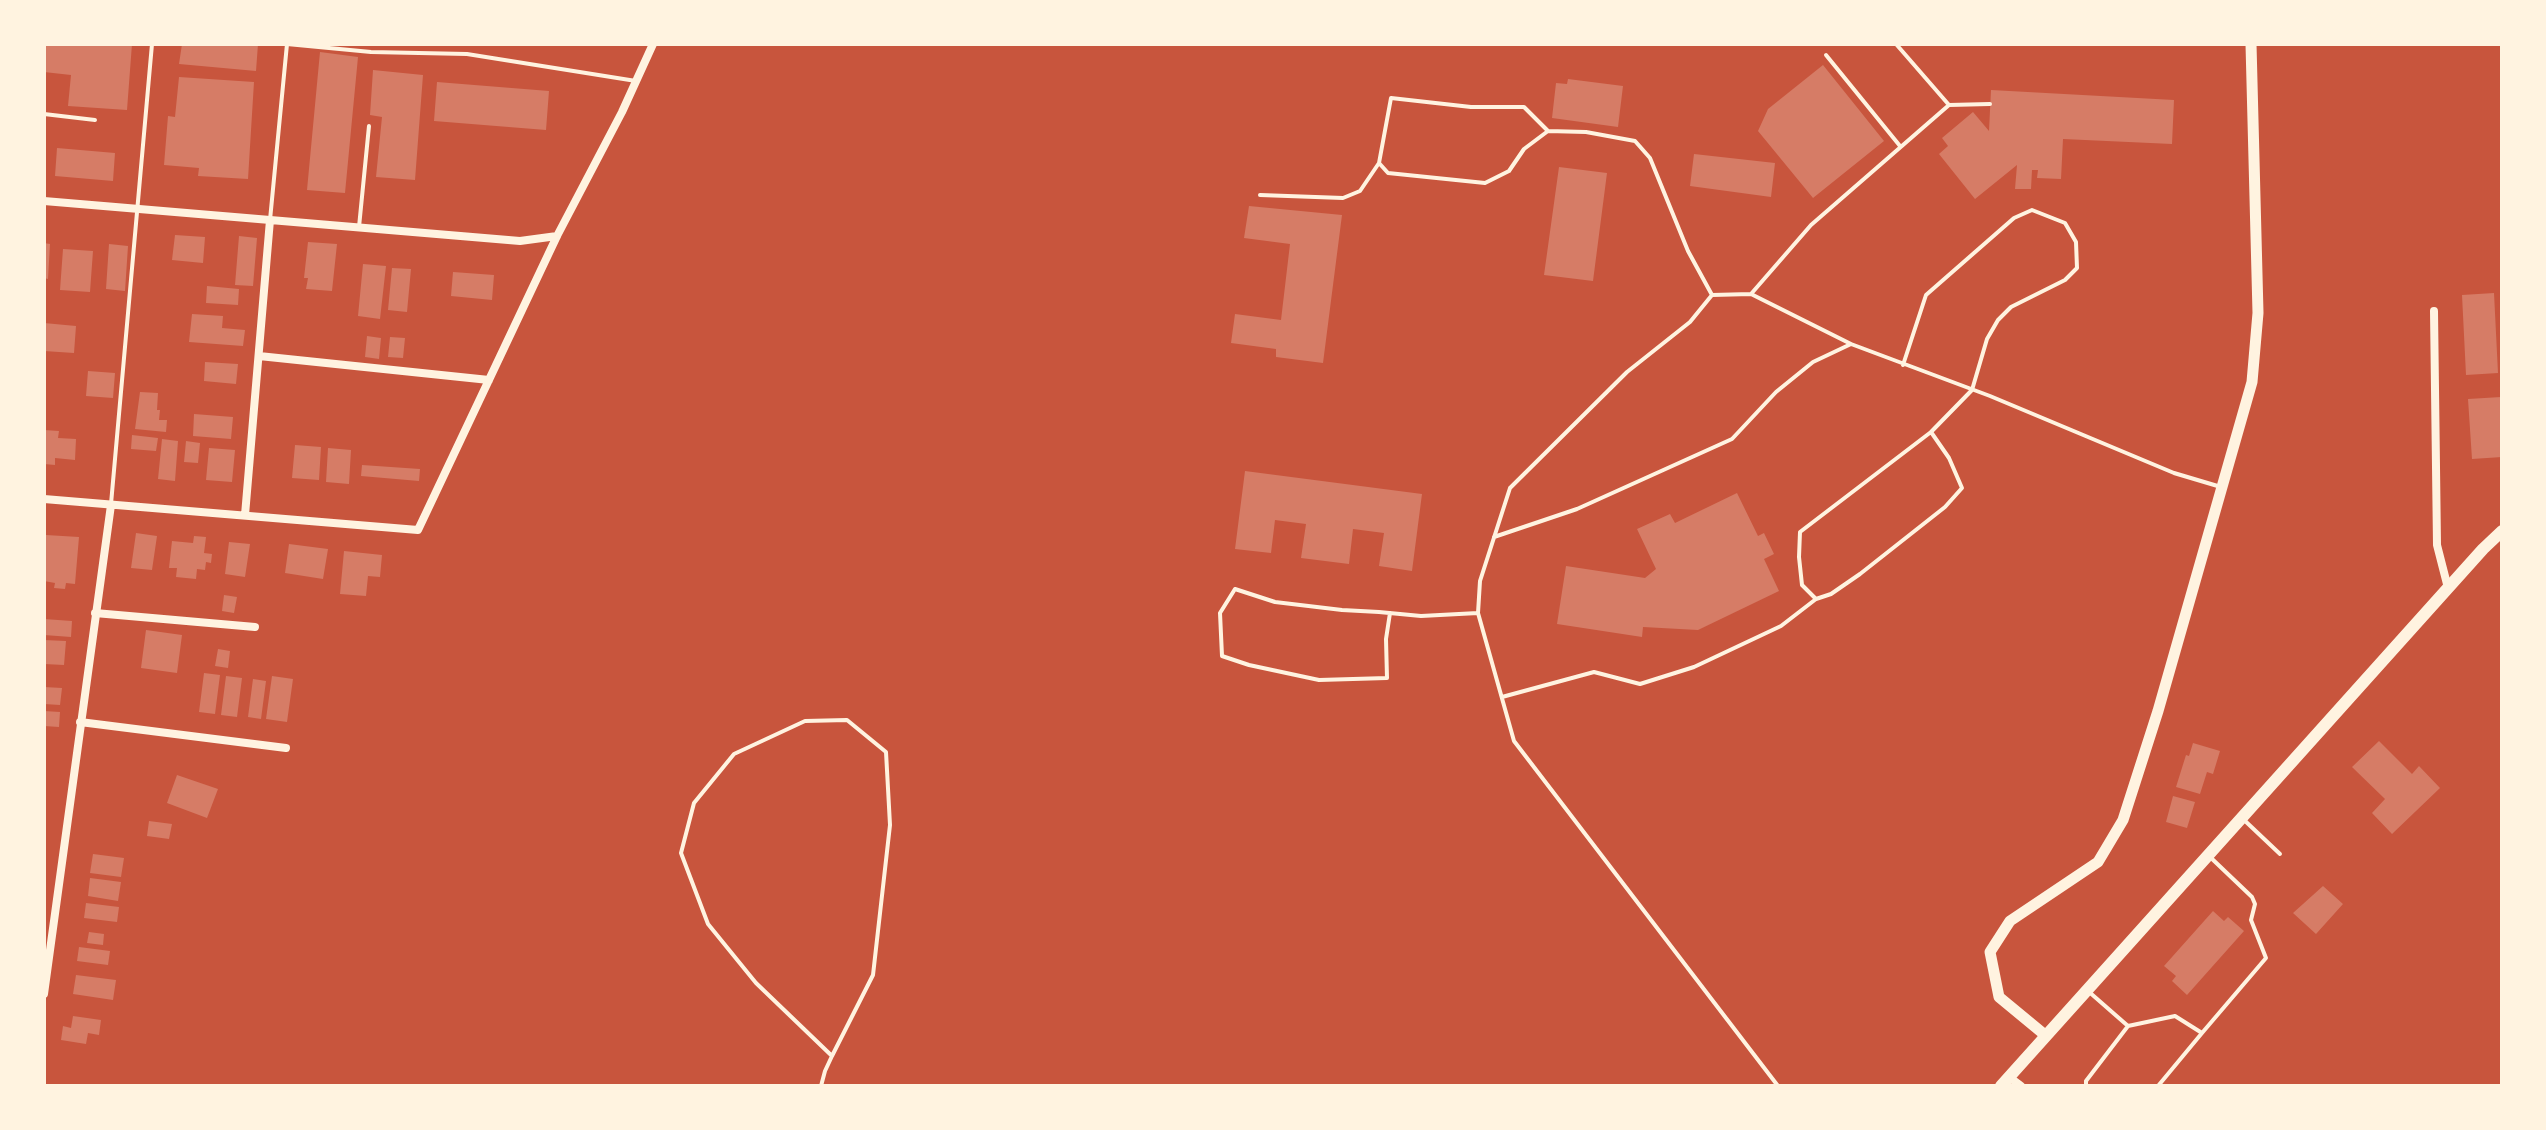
<!DOCTYPE html>
<style>
body{margin:0}
#map{position:relative;width:2546px;height:1130px;overflow:hidden;background:#c8553d;font-family:Georgia,serif}
canvas{display:block}
.frame{position:absolute;inset:0;border:46px solid #fff3e0;pointer-events:none}
</style>
<div id="map">
<canvas width="2546" height="1130"></canvas>
<div class="frame"></div>
</div>
<script>
const g = document.querySelector('canvas').getContext('2d');
g.lineJoin = 'round';
function paint(path, color) { g.fillStyle = color; g.fill(path, 'evenodd'); }
const toPath = rows => new Path2D(rows.map(r => 'M' + r).join(''));
function trace(path, color, width, dash) { g.strokeStyle = color; g.lineWidth = width; g.lineCap = dash ? 'butt' : 'round'; g.setLineDash(dash || []); g.stroke(path); }
paint(toPath([
 [44,44,132,44,127,110,68,106,71,75,44,72],
 [182,44,258,44,256,71,179,64],
 [320,52,358,57,345,193,307,190],
 [1823,65,1884,141,1813,198,1758,131,1768,109],
 [373,70,423,75,415,180,376,177,382,117,370,115],
 [179,77,254,82,248,179,198,176,199,168,164,165,168,116,175,117],
 [1568,79,1623,86,1618,127,1552,118,1556,83,1567,84],
 [437,82,549,91,546,130,434,121],
 [1991,90,2174,100,2172,144,2063,139,2061,179,2037,178,2038,170,2032,170,2031,189,2015,189,2017,165,1975,199,1939,154,1948,146,1942,138,1973,112,1989,131],
 [57,148,115,153,113,181,55,176],
 [1694,154,1775,163,1771,197,1690,186],
 [1559,167,1607,173,1593,281,1544,275],
 [1249,206,1342,215,1323,363,1276,357,1276,349,1231,343,1235,314,1281,320,1290,244,1244,238],
 [175,235,205,237,203,263,172,260],
 [239,236,257,238,253,286,235,285],
 [308,242,337,244,332,291,306,289,308,278,304,278],
 [44,243,50,244,48,279,44,278],
 [109,244,128,246,125,291,106,289],
 [63,249,93,251,90,292,60,290],
 [363,264,386,266,380,319,358,316],
 [392,268,411,269,407,312,388,310],
 [453,272,494,275,492,300,451,296],
 [207,286,239,289,238,305,206,303],
 [2494,293,2498,373,2466,375,2462,295],
 [192,314,223,316,222,328,245,330,243,346,189,342],
 [44,323,76,326,74,353,44,351],
 [367,336,381,338,379,359,365,357],
 [390,337,405,338,403,358,388,357],
 [205,362,238,364,236,384,204,381],
 [88,371,115,373,113,398,86,396],
 [140,392,158,393,157,410,160,410,159,420,167,420,166,432,135,429],
 [2501,397,2502,457,2472,459,2468,399],
 [194,414,233,417,231,439,193,436],
 [44,430,59,431,58,438,76,439,75,460,55,458,55,465,44,464],
 [132,435,158,438,156,451,131,449],
 [162,439,178,441,175,481,158,479],
 [186,441,200,443,198,463,184,462],
 [295,445,321,447,319,480,292,478],
 [209,448,235,450,232,482,206,480],
 [328,448,351,450,349,484,326,482],
 [362,465,420,469,419,481,361,476],
 [1245,471,1422,494,1412,571,1379,566,1384,533,1353,529,1349,564,1301,558,1306,524,1275,520,1271,553,1235,549],
 [1737,493,1758,536,1764,533,1774,554,1764,559,1779,591,1698,630,1643,627,1642,637,1557,624,1566,566,1645,578,1656,569,1637,529,1670,514,1675,523],
 [136,533,157,536,152,570,131,568],
 [46,535,79,537,75,584,66,583,65,589,54,588,55,583,44,581],
 [194,536,206,537,204,553,212,554,211,563,206,562,205,570,197,569,196,579,176,577,177,568,169,568,172,541,193,543],
 [229,542,250,544,245,577,225,574],
 [289,544,328,549,323,579,285,573],
 [344,551,382,555,380,577,368,576,366,596,340,594],
 [224,595,237,597,234,613,222,611],
 [44,619,72,621,71,637,44,635],
 [146,630,182,635,177,673,141,668],
 [44,640,66,641,64,665,44,664],
 [218,649,230,651,228,668,215,666],
 [204,673,220,675,215,714,199,712],
 [226,676,242,678,237,717,221,715],
 [272,676,293,679,287,722,266,719],
 [253,679,266,681,261,719,248,717],
 [44,687,62,688,60,705,44,704],
 [44,711,60,712,59,727,44,726],
 [2379,741,2412,774,2419,766,2440,788,2392,834,2372,813,2385,799,2352,767],
 [2193,743,2220,751,2213,774,2207,772,2200,794,2176,787,2186,755,2189,756],
 [177,775,218,789,207,818,167,803],
 [2173,796,2195,802,2187,828,2166,822],
 [149,821,172,824,169,839,147,836],
 [93,854,124,858,121,877,90,873],
 [90,878,121,882,118,901,88,896],
 [2323,886,2343,904,2316,934,2293,913],
 [86,903,119,907,117,922,84,918],
 [2213,911,2224,921,2228,917,2244,931,2187,995,2172,981,2176,976,2164,966],
 [89,932,104,934,103,945,87,943],
 [79,947,110,951,108,965,77,961],
 [76,975,116,980,113,1000,73,994],
 [73,1016,101,1020,99,1035,88,1033,86,1044,61,1040,63,1026,71,1028]
]), '#d67c66');
trace(toPath([
 [1896,44,1949,105,1990,104],
 [1826,55,1900,146],
 [44,114,95,120],
 [1548,131,1524,107,1471,107,1391,98,1379,163,1388,173,1485,183,1509,171,1524,149,1548,131,1586,132,1635,141,1650,158,1688,251,1712,295],
 [1260,195,1343,198,1360,191,1379,163],
 [270,220,287,44,371,52,467,54,636,81],
 [359,227,369,126],
 [1751,294,1811,225,1949,105],
 [1903,365,1926,295,2014,218,2032,210,2065,223,2076,242,2077,268,2065,280,2011,307,1998,320,1987,339,1972,390,1931,432,1949,458,1962,488,1945,507,1860,574,1831,594,1816,599,1802,585,1799,557,1800,532,1931,432],
 [111,504,152,44],
 [1494,537,1577,509,1732,439,1776,392,1813,362,1851,344,1990,396,2174,473,2221,487],
 [1390,613,1386,639,1387,678,1319,680,1249,665,1222,656,1220,613,1235,589,1275,602,1342,610,1379,612,1421,616,1478,613],
 [1502,697,1594,672,1640,684,1694,667,1781,626,1816,599],
 [2243,819,2280,854],
 [2088,991,2128,1026,2175,1016,2202,1033,2266,958,2251,920,2255,904,2252,897,2209,856],
 [821,1086,825,1071,832,1056,873,975,890,825,886,752,847,720,805,721,734,754,694,803,681,853,708,924,756,983,832,1056],
 [1778,1086,1514,741,1478,613,1480,581,1510,488,1627,372,1690,322,1712,295,1751,294,1851,344],
 [2086,1086,2086,1081,2128,1026],
 [2158,1086,2202,1033]
]), '#fff3e0', 4);
trace(toPath([
 [44,201,520,241,557,236],
 [2434,311,2437,545,2448,588],
 [259,356,489,380],
 [44,499,418,530,557,236,622,112,653,44],
 [245,515,270,220],
 [95,613,255,627],
 [80,722,286,748],
 [44,994,111,505],
 [2009,1077,2021,1086]
]), '#fff3e0', 8);
trace(toPath([
 [2045,1035,1999,997,1990,952,2010,921,2098,862,2123,820,2158,711,2252,382,2258,313,2251,44]
]), '#fff3e0', 11);
trace(toPath([
 [2001,1086,2483,549,2502,531]
]), '#fff3e0', 12);
</script>
